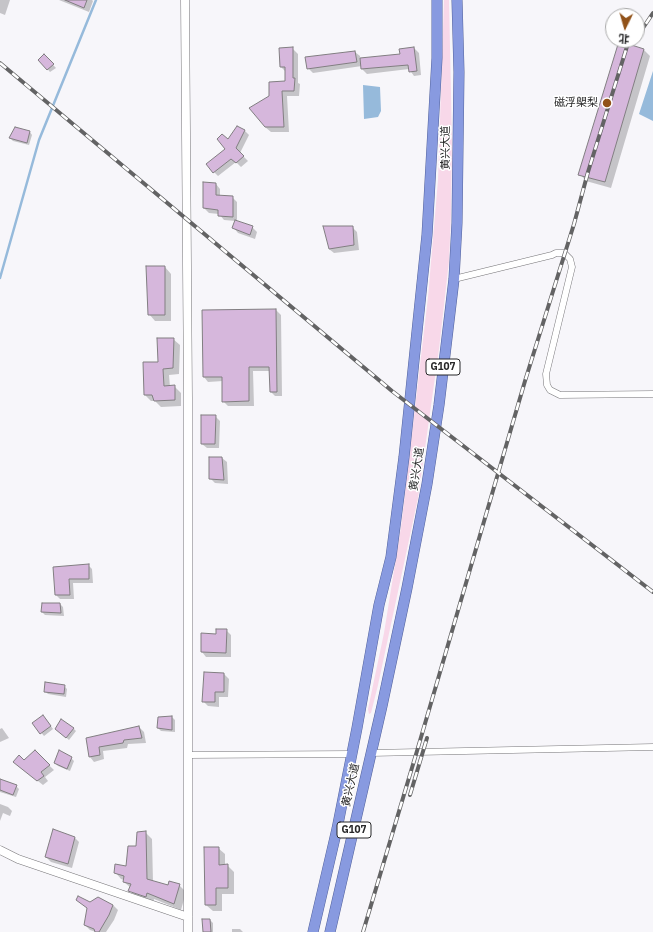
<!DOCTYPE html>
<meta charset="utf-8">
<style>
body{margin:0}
#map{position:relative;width:653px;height:932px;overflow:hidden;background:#f7f6fa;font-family:"IBM Plex Sans","Noto Sans SC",sans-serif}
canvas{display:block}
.north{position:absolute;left:605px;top:8px;width:40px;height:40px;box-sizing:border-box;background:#fff;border:1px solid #a9a9a9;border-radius:50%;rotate:185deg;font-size:11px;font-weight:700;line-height:16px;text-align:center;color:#272728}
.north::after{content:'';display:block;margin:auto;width:14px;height:18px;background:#915219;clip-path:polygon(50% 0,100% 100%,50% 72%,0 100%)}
</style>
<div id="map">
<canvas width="653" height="932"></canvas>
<div class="north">北</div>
</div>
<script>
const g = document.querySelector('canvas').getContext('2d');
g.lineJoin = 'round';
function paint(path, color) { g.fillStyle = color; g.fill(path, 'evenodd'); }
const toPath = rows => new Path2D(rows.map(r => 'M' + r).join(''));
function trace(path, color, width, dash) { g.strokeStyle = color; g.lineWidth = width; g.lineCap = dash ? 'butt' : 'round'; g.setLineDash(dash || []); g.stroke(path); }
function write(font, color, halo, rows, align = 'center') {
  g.font = font + ' "IBM Plex Sans","Noto Sans SC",sans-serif'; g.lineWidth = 3; g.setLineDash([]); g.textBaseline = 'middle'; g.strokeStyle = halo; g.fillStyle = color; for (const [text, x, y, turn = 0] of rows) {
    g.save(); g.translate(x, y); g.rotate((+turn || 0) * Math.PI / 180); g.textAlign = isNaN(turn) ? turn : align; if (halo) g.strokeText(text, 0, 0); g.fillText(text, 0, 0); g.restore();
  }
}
paint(toPath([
 [444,0,449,0,452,141,451,214,449,261,439,349,418,498,378,685,371,713,369,714,368,709,384,633,401,527,428,297,438,180]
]), '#f8d8e9');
paint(toPath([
 [653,71,653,121,639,114],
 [363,85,380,87,381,111,378,117,364,119]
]), '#96badb');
paint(toPath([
 [0,0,10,0,5,15,0,13],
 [59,0,92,0,93,1,89,12],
 [292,48,298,54,298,83,300,84,299,96,287,96,289,132,271,132,265,127,270,96,286,82,286,72,281,67],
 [414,48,419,53,421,75,414,76,409,69,367,74,362,69,362,66,313,73,308,68,355,52,360,56,360,59,401,55],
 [644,50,650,56,611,188,586,181,580,174],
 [44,55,56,68,50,72,40,60],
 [245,131,249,135,240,153,248,161,241,167,236,162,218,176,214,172,227,149,228,141],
 [30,132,32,135,29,145,13,141,10,138],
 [216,184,220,189,220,196,232,197,237,202,237,222,252,227,257,232,255,239,238,233,234,228,236,221,224,220,219,214,209,213,204,208],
 [352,227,357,232,359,250,334,253,329,249],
 [165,267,171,274,171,321,155,321,149,314],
 [276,310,281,315,282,396,275,396,271,392,270,371,253,371,254,406,228,406,223,401,223,381,208,382,204,377],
 [173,339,180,345,179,374,169,375,170,387,174,386,181,393,181,406,161,407,155,401,151,401,145,395,159,363],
 [215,416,220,421,219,448,207,448,202,444],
 [222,458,227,462,228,484,215,483,210,478],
 [88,565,92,569,93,583,73,583,74,599,60,599,56,595,54,568],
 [60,604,63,607,64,616,45,615,42,612],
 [226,630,231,635,231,657,206,657,202,652,217,635],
 [224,674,229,679,228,697,219,697,219,707,208,706,203,701],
 [64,686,67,689,66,697,48,694,45,691],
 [172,717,175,720,175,732,161,731,158,728],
 [46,719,53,729,44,736,33,723],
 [139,727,144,732,146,743,128,744,127,748,103,751,104,759,94,762,90,757,88,739],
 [2,728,9,738,0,742,0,729],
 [73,728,76,731,69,740,56,729],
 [35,752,54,770,45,777,48,781,43,785,19,766],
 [71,758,74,761,70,771,58,766,55,763],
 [0,780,16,786,19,789,16,797,0,792],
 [0,804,8,807,12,811,10,816,3,813,0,821],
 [145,832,152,839,153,882,169,887,179,885,186,892,181,910,154,899,153,902,136,897,130,890,131,888,124,882,124,880,121,879,115,872,127,867],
 [75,838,79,842,72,868,51,862,46,857],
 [218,848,225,854,225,865,227,865,234,872,234,894,222,894,222,911,213,911,206,905],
 [98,898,113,905,118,910,114,920,106,932,96,932,90,930,85,925,88,909,77,900,90,904],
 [210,920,213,923,213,932,204,932],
 [232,929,240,929,243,932,232,932]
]), '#0003');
trace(toPath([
 [0,278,39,140,96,0]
]), '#96badb', 2.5);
const building = toPath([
 [65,0,87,0,84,8,65,0],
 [619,41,644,49,605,182,578,175,619,41],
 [293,47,293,78,295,78,294,91,282,91,284,127,265,127,249,108,269,96,269,82,285,81,285,67,280,67,279,48,293,47],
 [414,47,417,71,409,72,408,65,361,69,360,58,400,54,399,49,414,47],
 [355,51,357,62,307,69,305,57,355,51],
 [44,54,54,64,47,70,38,60,44,54],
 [237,126,245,130,236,148,244,156,236,163,231,159,213,173,206,164,225,149,217,139,222,134,228,139,237,126],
 [15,127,30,131,27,143,9,138,15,127],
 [203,182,216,183,216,195,233,196,233,217,218,216,218,210,203,208,203,182],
 [235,220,253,226,250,235,232,228,235,220],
 [323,226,353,226,354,245,329,249,323,226],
 [146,266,165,266,165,315,148,315,146,266],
 [276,309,277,392,270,392,269,367,249,367,249,401,222,402,222,377,203,377,202,310,276,309],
 [157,338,174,338,173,368,163,369,164,386,175,385,175,400,154,401,152,395,144,395,143,362,158,362,157,338],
 [201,415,216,415,215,444,201,444,201,415],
 [209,457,222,457,224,480,209,479,209,457],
 [89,564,89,579,69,579,70,595,55,595,53,567,89,564],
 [42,603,60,603,61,613,41,612,42,603],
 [216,629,227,629,226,653,201,652,201,633,216,634,216,629],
 [204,672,224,673,224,692,215,692,215,702,202,702,204,672],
 [45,682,65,685,64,694,44,692,45,682],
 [43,715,51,726,40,734,32,723,43,715],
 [172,716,172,730,157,728,158,717,172,716],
 [61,719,74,728,66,738,55,729,61,719],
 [139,726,142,738,124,740,123,743,99,747,100,755,89,757,86,738,139,726],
 [35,750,50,765,41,772,44,776,37,781,13,762,19,755,24,760,35,750],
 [59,750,72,757,67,769,54,763,59,750],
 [0,779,17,785,13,795,0,790,0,779],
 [53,829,75,837,68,864,45,857,53,829],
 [146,831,147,879,168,885,169,881,180,884,174,904,147,893,146,897,128,891,131,884,123,882,124,876,114,873,115,864,126,866,128,846,136,846,137,832,146,831],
 [204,847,219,847,219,865,228,864,228,888,216,888,216,905,205,905,204,847],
 [78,896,90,902,98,897,113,905,109,915,99,932,95,932,94,929,84,925,87,908,76,900,78,896],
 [202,919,210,919,211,932,203,932,202,919]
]);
paint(building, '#d6b7dc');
trace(building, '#817e81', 1);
const minor = toPath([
 [454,279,552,255,556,253,564,253,570,259,572,267,546,374,547,385,550,390,560,395,653,394],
 [371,753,653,747],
 [188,755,351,754]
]);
const tertiary = toPath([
 [185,0,188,397,188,932],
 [0,850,18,859,188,917]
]);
const trunk = toPath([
 [313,932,337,829,357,728,379,605,391,557,404,457,427,235,437,58,437,0],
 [330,932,382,706,407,588,427,484,439,405,454,279,457,223,459,72,457,0]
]);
trace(minor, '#767578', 7);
trace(tertiary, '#767578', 9);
trace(trunk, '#53629b', 11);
trace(minor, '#fff', 6);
trace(tertiary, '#fff', 8);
trace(trunk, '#889ae0', 10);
const rail = toPath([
 [637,37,653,13],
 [0,63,392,391,653,592],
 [410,795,427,738],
 [363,932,417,751,525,381,574,224,588,172,629,40]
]);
trace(rail, '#636364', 4);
trace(rail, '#fff', 2.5, [8]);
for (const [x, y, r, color] of [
 [607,103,5,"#915219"]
]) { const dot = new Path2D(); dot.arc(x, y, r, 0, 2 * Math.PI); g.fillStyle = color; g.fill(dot); trace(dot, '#fff', 1.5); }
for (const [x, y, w] of [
 [443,367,34],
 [354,830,34]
]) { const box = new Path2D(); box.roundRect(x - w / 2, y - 8, w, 16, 3); g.fillStyle = '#fff'; g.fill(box); trace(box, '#272728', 1); }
write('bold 10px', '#272728', null, [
 ["G107",443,367],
 ["G107",354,830]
]);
write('11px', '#272728', '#fff', [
 ["磁浮㮾梨",598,103]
], 'right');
write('11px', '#272728', '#fff', [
 ["黄兴大道",446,148,-90],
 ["黄兴大道",417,469,-81],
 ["黄兴大道",351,785,-77]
]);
</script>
